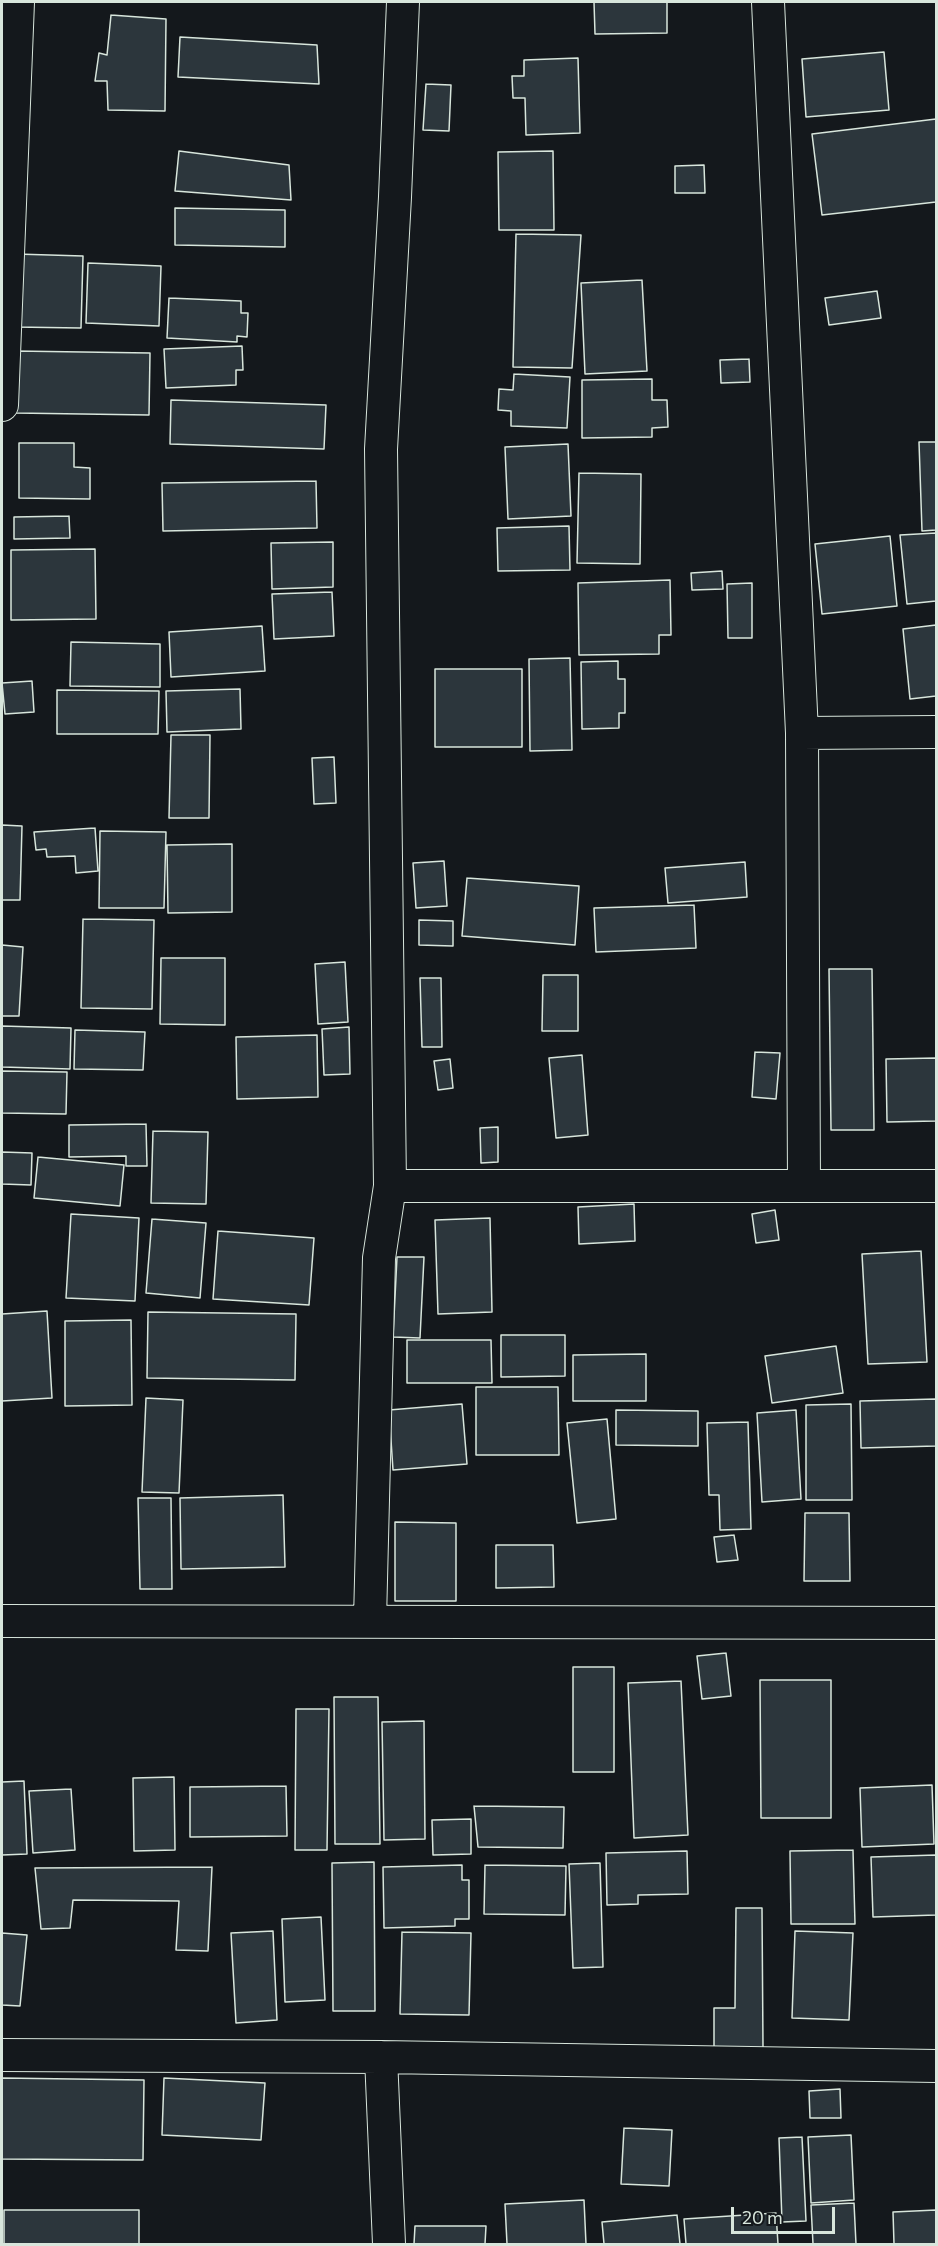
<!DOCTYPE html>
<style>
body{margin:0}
#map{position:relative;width:938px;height:2246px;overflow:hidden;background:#14181c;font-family:Commissioner,sans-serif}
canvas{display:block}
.frame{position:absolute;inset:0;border:3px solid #d8e6dc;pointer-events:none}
.scale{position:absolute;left:731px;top:2207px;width:104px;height:27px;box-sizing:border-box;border:3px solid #d8e6dc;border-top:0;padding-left:8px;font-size:18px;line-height:21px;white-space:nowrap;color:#d8e6dc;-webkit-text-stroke:4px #14181c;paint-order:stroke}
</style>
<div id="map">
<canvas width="938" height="2246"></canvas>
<div class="frame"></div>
<div class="scale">20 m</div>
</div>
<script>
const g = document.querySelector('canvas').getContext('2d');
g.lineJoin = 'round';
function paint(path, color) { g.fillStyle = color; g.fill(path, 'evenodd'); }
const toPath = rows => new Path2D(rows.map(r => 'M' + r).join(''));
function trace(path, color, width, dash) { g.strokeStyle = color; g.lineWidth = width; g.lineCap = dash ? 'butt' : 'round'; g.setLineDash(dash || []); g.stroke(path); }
const building = toPath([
 [594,2,667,2,667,33,595,34,594,2],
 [111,15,166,19,165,111,108,110,107,81,95,81,99,53,107,55,111,15],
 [180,37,317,45,319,84,178,77,180,37],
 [884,52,889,110,806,117,802,59,884,52],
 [578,58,580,133,526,135,525,98,513,98,512,76,524,76,524,60,578,58],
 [426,84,451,85,449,131,423,130,426,84],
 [936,119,936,202,822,215,812,134,936,119],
 [179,151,289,165,291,200,175,191,179,151],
 [553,151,554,230,499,230,498,152,553,151],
 [704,165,705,193,675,193,675,166,704,165],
 [175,208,285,210,285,247,175,245,175,208],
 [516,234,581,235,572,368,513,367,516,234],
 [16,254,83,256,81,328,14,327,16,254],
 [88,263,161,266,159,326,86,323,88,263],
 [642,280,647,371,585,374,581,283,642,280],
 [877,291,881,318,829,325,825,298,877,291],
 [169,298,241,301,241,313,248,313,247,337,237,336,237,342,167,338,169,298],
 [242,346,243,370,236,370,236,385,166,388,164,349,242,346],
 [15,351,150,353,149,415,15,413,15,351],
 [749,359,750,382,721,383,720,360,749,359],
 [514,374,570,377,567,428,511,426,511,411,498,410,499,389,513,390,514,374],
 [652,379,652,400,667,400,668,427,652,428,652,437,582,438,582,380,652,379],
 [171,400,326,405,324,449,170,444,171,400],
 [919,442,936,442,936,530,922,531,919,442],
 [19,443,74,443,74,467,90,468,90,499,19,498,19,443],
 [568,444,571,516,508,519,505,447,568,444],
 [579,473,641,474,640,564,577,563,579,473],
 [316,481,317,528,163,531,162,483,316,481],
 [69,516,70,538,14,539,14,517,69,516],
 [569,526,570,570,498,571,497,528,569,526],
 [936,533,936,601,907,604,900,535,936,533],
 [890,536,897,606,822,614,815,544,890,536],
 [333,542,333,587,272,589,271,543,333,542],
 [95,549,96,619,11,620,11,550,95,549],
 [722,571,723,589,692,590,691,573,722,571],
 [670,580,671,635,659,635,659,654,579,655,578,583,670,580],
 [752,583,752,638,728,638,727,584,752,583],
 [332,592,334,636,274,639,272,594,332,592],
 [936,625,936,696,910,699,903,629,936,625],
 [262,626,265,671,171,677,169,632,262,626],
 [71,642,160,644,160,687,70,686,71,642],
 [570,658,572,750,530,751,529,659,570,658],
 [618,661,618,679,625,679,625,713,619,713,619,728,582,729,581,662,618,661],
 [435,669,522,669,522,747,435,747,435,669],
 [32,681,34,712,5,714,2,683,32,681],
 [240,689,241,729,167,732,166,691,240,689],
 [57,690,159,691,158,734,57,734,57,690],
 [171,735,210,735,209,818,169,818,171,735],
 [334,757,336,803,314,804,312,758,334,757],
 [2,825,22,826,20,900,2,900,2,825],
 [95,828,98,871,76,873,75,856,47,857,46,849,36,850,34,832,95,828],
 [100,831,166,832,164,908,99,908,100,831],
 [232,844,232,912,168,913,167,845,232,844],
 [444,861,447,906,416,908,413,863,444,861],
 [745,862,747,897,668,903,665,868,745,862],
 [467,878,579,886,575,945,462,936,467,878],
 [694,905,696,948,596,952,594,908,694,905],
 [83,919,154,920,152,1009,81,1008,83,919],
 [419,920,453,921,453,946,419,945,419,920],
 [2,945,23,947,19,1016,2,1016,2,945],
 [161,958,225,958,225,1025,160,1024,161,958],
 [345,962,348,1022,318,1024,315,964,345,962],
 [829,969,872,969,874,1130,831,1130,829,969],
 [543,975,578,975,578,1031,542,1031,543,975],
 [420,978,441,978,442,1047,422,1047,420,978],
 [2,1026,71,1028,70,1069,2,1067,2,1026],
 [349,1027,350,1074,324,1075,322,1029,349,1027],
 [75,1030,145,1032,143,1070,74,1069,75,1030],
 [317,1035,318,1097,237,1099,236,1037,317,1035],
 [755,1052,780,1053,776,1099,752,1097,755,1052],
 [582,1055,588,1135,556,1138,549,1058,582,1055],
 [936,1058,936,1121,887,1122,886,1059,936,1058],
 [450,1059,453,1088,438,1090,434,1061,450,1059],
 [2,1071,67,1072,66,1114,2,1113,2,1071],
 [146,1124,147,1166,126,1166,126,1156,69,1157,69,1125,146,1124],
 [498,1127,498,1162,481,1163,480,1128,498,1127],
 [153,1131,208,1132,206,1204,151,1203,153,1131],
 [2,1152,32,1153,31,1185,2,1184,2,1152],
 [38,1157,124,1165,120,1206,34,1198,38,1157],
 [634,1204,635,1241,579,1244,578,1207,634,1204],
 [775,1210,779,1240,756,1243,752,1214,775,1210],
 [71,1214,139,1218,135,1301,66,1298,71,1214],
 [490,1218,492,1312,438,1314,435,1220,490,1218],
 [152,1219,206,1223,200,1298,146,1293,152,1219],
 [218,1231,314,1238,309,1305,213,1299,218,1231],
 [921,1251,927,1362,868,1364,862,1254,921,1251],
 [397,1257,424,1257,420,1338,393,1337,397,1257],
 [47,1311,52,1398,2,1401,2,1314,47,1311],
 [148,1312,296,1314,295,1380,147,1378,148,1312],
 [131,1320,132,1405,65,1406,65,1321,131,1320],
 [501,1335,565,1335,565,1376,501,1377,501,1335],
 [407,1340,491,1340,492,1383,407,1383,407,1340],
 [836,1346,843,1393,772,1403,765,1356,836,1346],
 [646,1354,646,1401,573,1401,573,1355,646,1354],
 [476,1387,558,1387,559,1455,476,1455,476,1387],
 [146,1398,183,1400,179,1493,142,1492,146,1398],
 [936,1399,936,1446,861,1448,860,1401,936,1399],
 [462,1404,467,1464,393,1470,389,1410,462,1404],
 [851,1404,852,1500,806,1500,806,1405,851,1404],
 [616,1410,698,1411,698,1446,616,1445,616,1410],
 [796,1410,801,1499,762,1502,757,1413,796,1410],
 [607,1419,616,1519,577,1523,567,1423,607,1419],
 [748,1422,751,1529,720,1530,719,1495,709,1495,707,1423,748,1422],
 [283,1495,285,1567,181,1569,180,1498,283,1495],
 [138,1498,171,1498,172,1589,140,1589,138,1498],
 [805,1513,849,1513,850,1581,804,1581,805,1513],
 [395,1522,456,1523,456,1601,395,1601,395,1522],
 [734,1535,738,1560,717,1562,714,1537,734,1535],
 [496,1545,553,1545,554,1587,496,1588,496,1545],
 [726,1653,731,1696,702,1699,697,1656,726,1653],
 [573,1667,614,1667,614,1772,573,1772,573,1667],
 [760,1680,831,1680,831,1818,761,1818,760,1680],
 [681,1681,688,1835,634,1838,628,1683,681,1681],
 [334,1697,378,1697,380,1844,335,1844,334,1697],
 [296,1709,329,1709,327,1850,295,1850,296,1709],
 [424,1721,425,1839,384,1840,382,1722,424,1721],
 [174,1777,175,1850,134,1851,133,1778,174,1777],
 [24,1781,27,1854,2,1855,2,1782,24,1781],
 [932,1785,934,1844,862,1847,860,1788,932,1785],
 [286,1786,287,1836,190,1837,190,1787,286,1786],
 [71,1789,75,1850,33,1853,29,1791,71,1789],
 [474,1806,564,1807,563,1848,478,1847,474,1806],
 [471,1819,471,1854,433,1855,432,1820,471,1819],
 [853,1850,855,1924,791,1924,790,1851,853,1850],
 [687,1851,688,1894,638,1895,638,1904,607,1905,606,1853,687,1851],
 [936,1855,936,1915,873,1917,871,1857,936,1855],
 [374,1862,375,2011,333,2011,332,1863,374,1862],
 [600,1863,603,1967,573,1968,569,1864,600,1863],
 [462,1865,462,1880,469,1880,469,1919,455,1919,455,1926,384,1928,383,1867,462,1865],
 [485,1865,566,1866,565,1915,484,1914,485,1865],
 [212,1867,208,1951,176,1950,179,1901,73,1900,70,1928,41,1929,35,1868,212,1867],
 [736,1908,762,1908,763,2048,714,2048,714,2008,735,2008,736,1908],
 [321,1917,325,2000,285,2002,282,1919,321,1917],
 [273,1931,277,2020,236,2023,231,1933,273,1931],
 [795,1931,853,1933,849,2020,792,2018,795,1931],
 [402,1932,471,1933,469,2015,400,2014,402,1932],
 [2,1933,27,1935,20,2006,2,2005,2,1933],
 [2,2078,144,2080,143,2160,2,2159,2,2078],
 [164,2078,265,2083,261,2140,162,2135,164,2078],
 [840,2089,841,2118,810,2118,809,2091,840,2089],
 [624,2128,672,2130,669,2186,621,2184,624,2128],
 [851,2135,854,2200,811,2203,808,2137,851,2135],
 [802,2137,806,2221,782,2222,779,2138,802,2137],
 [584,2200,586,2244,507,2244,505,2204,584,2200],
 [854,2203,856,2244,813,2244,811,2205,854,2203],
 [4,2210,139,2210,139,2244,4,2244,4,2210],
 [936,2210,936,2244,894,2244,893,2212,936,2210],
 [776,2213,778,2244,686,2244,684,2219,776,2213],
 [677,2215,680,2244,604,2244,602,2222,677,2215],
 [415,2226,486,2226,485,2244,414,2244,415,2226]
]);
paint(building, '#2c363c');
trace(building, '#d8e6dc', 1.5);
const minor = toPath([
 [768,2,802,733,804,1186],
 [2,405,18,2],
 [802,733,936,732],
 [390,1186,936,1186],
 [370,1620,379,1258,390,1186,381,449,395,197,403,2],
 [2,1621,936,1623],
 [2,2055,381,2057,936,2066],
 [381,2057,389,2244]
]);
trace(minor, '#d8e6dc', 34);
trace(minor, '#14181c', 32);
</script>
